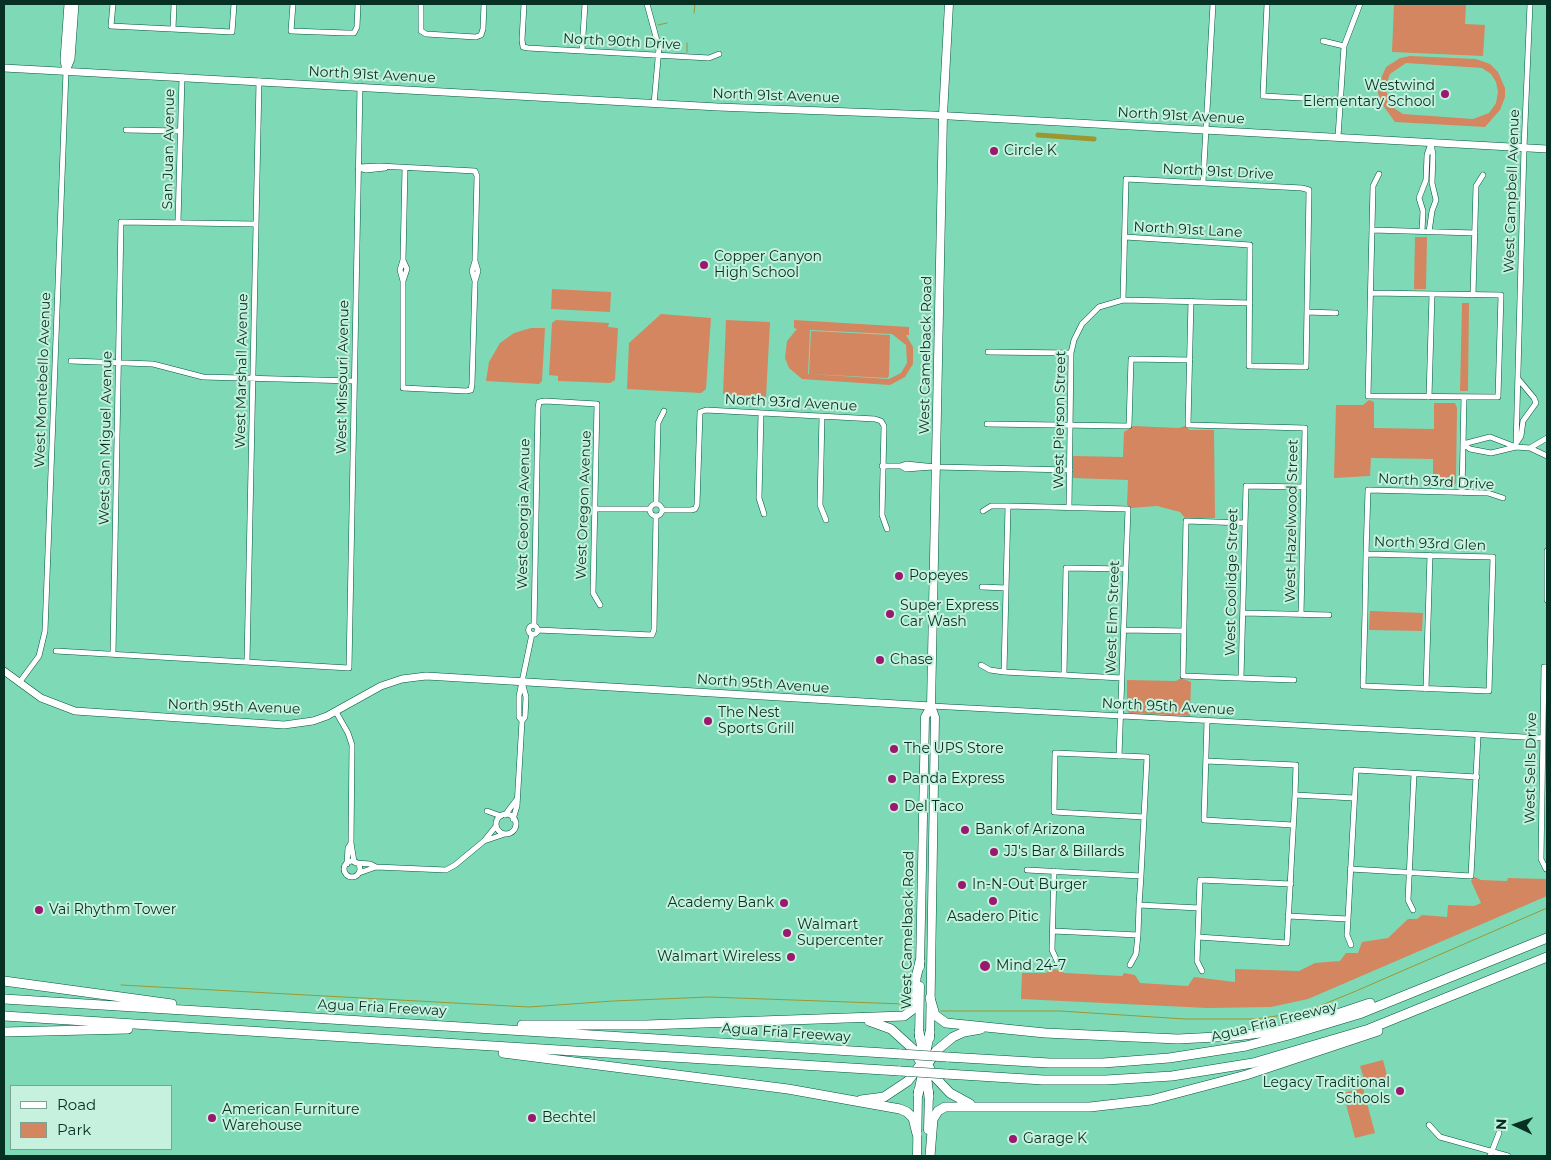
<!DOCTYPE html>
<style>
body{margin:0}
#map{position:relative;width:1551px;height:1160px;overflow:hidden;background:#7edab6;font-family:Montserrat,sans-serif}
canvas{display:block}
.frame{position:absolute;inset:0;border:5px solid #063023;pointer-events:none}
.legend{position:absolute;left:10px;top:1085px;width:162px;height:65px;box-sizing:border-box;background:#c5f1de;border:1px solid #79a493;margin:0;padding:6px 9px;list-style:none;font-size:15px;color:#063023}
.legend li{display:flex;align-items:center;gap:10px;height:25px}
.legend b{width:25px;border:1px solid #79a493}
.north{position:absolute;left:1491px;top:1100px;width:50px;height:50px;-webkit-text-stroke:4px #c5f1de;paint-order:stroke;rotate:273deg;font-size:14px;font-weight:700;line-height:20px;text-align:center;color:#063023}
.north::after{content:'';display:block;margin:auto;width:18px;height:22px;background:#063023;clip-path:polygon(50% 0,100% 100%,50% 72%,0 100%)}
</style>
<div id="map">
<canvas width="1551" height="1160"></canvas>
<div class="frame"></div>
<ul class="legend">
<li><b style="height:6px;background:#fff"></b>Road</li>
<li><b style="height:14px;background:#d38660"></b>Park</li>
</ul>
<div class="north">N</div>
</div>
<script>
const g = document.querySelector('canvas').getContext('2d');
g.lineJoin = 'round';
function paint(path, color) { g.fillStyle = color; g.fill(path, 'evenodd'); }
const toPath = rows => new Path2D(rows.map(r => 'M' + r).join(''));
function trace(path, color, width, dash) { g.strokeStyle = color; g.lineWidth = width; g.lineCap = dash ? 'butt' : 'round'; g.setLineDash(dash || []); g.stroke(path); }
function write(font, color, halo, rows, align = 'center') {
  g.font = font + ' Montserrat,sans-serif'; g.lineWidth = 4; g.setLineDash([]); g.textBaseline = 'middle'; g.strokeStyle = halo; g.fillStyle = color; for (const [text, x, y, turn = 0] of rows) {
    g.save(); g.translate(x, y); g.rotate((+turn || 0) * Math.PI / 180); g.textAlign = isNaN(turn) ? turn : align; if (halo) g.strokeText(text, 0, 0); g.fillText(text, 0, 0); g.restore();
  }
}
paint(toPath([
 [1394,4,1466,4,1465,24,1485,25,1483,56,1392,52],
 [1410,56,1476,59,1490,64,1498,72,1505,88,1505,97,1500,110,1485,127,1395,122,1382,104,1378,93,1379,83,1386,67,1400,58],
 [1406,63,1482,68,1491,74,1496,82,1498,92,1496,103,1489,113,1473,119,1403,114,1392,107,1385,88,1390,74],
 [1415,237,1427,237,1426,289,1414,289],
 [552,289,611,292,610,312,551,309],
 [1462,303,1469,303,1468,391,1460,391],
 [661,314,711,318,706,389,701,393,627,389,629,343],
 [556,320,609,323,608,327,618,328,615,380,610,383,558,381,558,376,549,375,552,323],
 [726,320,770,322,766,397,723,394],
 [794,320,909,327,909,335,906,335,913,347,913,364,905,377,890,385,802,379,789,368,785,358,787,341,797,329,794,328],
 [810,330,892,334,906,345,907,363,901,373,889,379,808,374],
 [531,328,545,328,542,381,539,384,486,381,489,362,500,343,514,333],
 [811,331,890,335,889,375,888,378,809,374],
 [1369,400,1374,402,1374,428,1434,429,1434,403,1455,403,1457,408,1456,483,1453,487,1433,486,1433,459,1371,458,1370,476,1334,478,1336,405,1363,405],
 [1133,426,1179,428,1185,426,1190,430,1214,430,1215,518,1185,518,1180,512,1157,506,1131,508,1127,505,1128,480,1073,478,1073,456,1123,457,1124,432],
 [1370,611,1423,613,1422,631,1369,630],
 [1181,678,1191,682,1190,716,1129,713,1127,710,1127,680,1176,681],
 [1475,877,1481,880,1507,881,1508,878,1547,879,1547,896,1308,999,1271,1007,1207,1008,1021,999,1022,973,1046,973,1050,969,1062,970,1064,973,1122,976,1124,973,1135,975,1140,983,1188,986,1194,977,1235,982,1235,969,1299,971,1315,963,1340,961,1346,953,1358,953,1362,942,1388,938,1408,919,1417,919,1422,915,1447,917,1448,905,1474,906,1481,903,1471,881],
 [1383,1060,1389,1083,1374,1086,1369,1085,1365,1082,1360,1066],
 [1363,1088,1375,1133,1355,1138,1343,1093]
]), '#d38660');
trace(toPath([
 [694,13,695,4],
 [658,25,667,23],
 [687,52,687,43],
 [121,985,529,1007,613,1001,709,997,904,1004],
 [941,1011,1060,1011,1185,1019,1255,1019,1298,1013,1312,1009,1356,991,1547,908]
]), '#9c9733', 1);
trace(toPath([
 [1038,135,1094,139]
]), '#9c9733', 5);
const street = toPath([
 [113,4,111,26,232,32,234,4],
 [293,4,291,31,347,33,354,33,357,27,358,4],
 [421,4,421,31,426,34,476,37,481,35,483,29,484,4],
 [524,4,522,40,523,47,528,48,709,58,719,54],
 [647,4,659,48,654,104],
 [1267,4,1263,96,1340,100],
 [173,29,174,4],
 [1323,41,1344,46],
 [582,51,585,4],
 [126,130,180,131],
 [1338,137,1344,46,1360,4],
 [358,167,379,166,475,171,477,176,475,261,472,271,475,281],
 [359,168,366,170,385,168],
 [1203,182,1213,4],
 [178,222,182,77],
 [1372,230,1475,233],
 [1422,231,1423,211,1419,198,1426,180,1427,155,1431,143],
 [1429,232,1432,211,1436,200,1432,183,1433,155,1431,143],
 [403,260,407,269,403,281,403,388,466,391,471,390,472,384,475,281,478,271,475,261],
 [403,281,400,270,403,260,405,168],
 [1371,293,1501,295,1498,397,1368,396,1373,186,1379,174],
 [1473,295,1476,186,1483,175],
 [1123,300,1126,179,1302,188,1309,190,1306,367,1249,366,1250,245,1125,237],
 [1191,301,1188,425,1305,428,1301,615],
 [1307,312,1336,313],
 [988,352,1071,353],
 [71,361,153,364,203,377,354,381],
 [1429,397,1432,294],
 [761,413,759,498,764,514],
 [822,416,820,505,826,520],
 [987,424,1129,426,1131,359,1190,360],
 [1517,442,1521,436,1523,421,1536,403,1534,398,1519,380],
 [1463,444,1470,449,1491,453,1516,447,1530,448,1547,456],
 [1463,444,1490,437,1516,447],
 [1516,447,1524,148,1530,4],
 [1530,448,1547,438],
 [882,466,901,466,906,464,936,467,1070,470],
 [901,466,906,469,933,467],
 [1462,493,1464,397],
 '650 510a6 6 0 1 1 12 0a6 6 0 1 1-12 0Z',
 [656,504,658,423,664,411],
 [1069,508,1071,353,1074,340,1082,324,1099,307,1123,300,1250,303],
 [596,509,650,509],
 [662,510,691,510,695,509,697,505,700,412,706,410,875,419,881,421,884,426,882,515,887,529],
 [983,511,991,506,1008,506,1128,509,1119,756],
 [1245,523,1186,521,1183,676,1294,680],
 [1547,551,1547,600],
 [1366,554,1493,557,1489,691,1363,686,1365,613,1366,554,1368,490,1488,493,1503,498],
 [982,587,1006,588],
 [1243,613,1329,615],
 [534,625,538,408,539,402,545,401,597,404,593,593,600,605],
 '528.5 630a4.5 4.5 0 1 1 9 0a4.5 4.5 0 1 1-9 0Z',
 [537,630,652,635,654,630,656,516],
 [1124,630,1184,631],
 [56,651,349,668,360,86],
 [113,654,121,222,255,224],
 [247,662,259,81],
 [981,665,990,670,1004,672,1122,678],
 [1004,672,1008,506],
 [1064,674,1066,568,1126,569],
 [1241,678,1246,486,1304,487],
 [19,683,39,656,45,631,66,71],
 [1426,689,1430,555],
 [931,706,1543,738],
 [336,712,348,733,352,745,351,843,354,862],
 [522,721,519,717,519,696,532,634],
 [1207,721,1204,820,1293,825],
 [1295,795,1354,798],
 [487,811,501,816],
 '496 824a10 10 0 1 1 20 0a10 10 0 1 1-20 0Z',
 [505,815,517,799],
 [513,819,517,806,522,721,525,717,526,697,522,682],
 [484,841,505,834],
 '344 869a8 8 0 1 1 16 0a8 8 0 1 1-16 0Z',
 [356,863,370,864,376,867,446,870,455,865,484,841,496,826],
 [347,864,348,848,351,843],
 [1350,869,1471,876,1478,736],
 [1546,869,1541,859,1544,667,1547,667],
 [1027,870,1141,876],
 [1054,871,1052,950,1058,963],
 [359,873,376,867],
 [1139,905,1199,908],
 [1413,910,1408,900,1414,774],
 [1288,916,1348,919],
 [1053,931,1138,935],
 [1198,937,1287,943,1295,795,1296,765,1206,761],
 [1351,945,1347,935,1348,919,1356,770,1477,777],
 [1130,965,1136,954,1138,935,1139,905,1141,876,1144,817,1147,757,1055,753,1054,812,1144,817],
 [1202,971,1197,961,1200,880,1291,884],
 [1429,1125,1440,1137,1508,1156],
 [1490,1156,1499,1133]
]);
const secondary = toPath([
 [4,68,718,107,932,115,1547,149],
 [66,71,71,59,75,4],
 [66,71,64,60,68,4],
 [4,671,41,698,75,711,284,725,313,721,327,716,381,686,402,679,426,676,931,706]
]);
const primary = toPath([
 [920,967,925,717,931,706],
 [919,1037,920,986],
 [930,1038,935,717,931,706,943,115,949,4],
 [928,1130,929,1092],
 [917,1156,918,1091]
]);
const highway = toPath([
 [4,981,172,1004],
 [930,998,935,1015,946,1023,1045,1033,1178,1039,1236,1036,1276,1031,1319,1020,1370,1003],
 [4,999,901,1054],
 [4,1016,900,1071],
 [869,1021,891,1029,913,1049,926,1072,929,1097],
 [522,1025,646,1025,904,1016,912,1010,915,1003,916,978,920,961],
 [4,1032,128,1029],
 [919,1032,923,1055,933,1075,950,1093,970,1104],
 [503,1053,788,1089,900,1109,907,1112,913,1118,917,1134],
 [947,1057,1049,1063,1103,1063,1169,1058,1246,1046,1289,1035,1359,1014,1547,938],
 [946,1074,1043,1080,1106,1080,1172,1076,1253,1063,1369,1029,1547,957],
 [918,1095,923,1072,936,1051,953,1037,964,1032,981,1029],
 [861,1100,884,1097,908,1081,924,1060,930,1032],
 [930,1156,933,1119,938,1111,945,1107,1090,1107,1151,1100,1246,1075,1378,1031]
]);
trace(street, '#00553e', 6);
trace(secondary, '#00553e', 8);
trace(primary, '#00553e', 9);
trace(highway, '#00553e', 10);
trace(street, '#fff', 5);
trace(secondary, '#fff', 7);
trace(primary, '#fff', 8);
trace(highway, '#fff', 9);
const highwayBridge = toPath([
 [901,1054,947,1057],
 [900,1071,946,1074]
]);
trace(highwayBridge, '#00553e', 10, []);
trace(highwayBridge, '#fff', 9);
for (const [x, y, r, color] of [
 [1445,94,5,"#9a186d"],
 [994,151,5,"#9a186d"],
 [704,265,5,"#9a186d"],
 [899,576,5,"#9a186d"],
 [890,614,5,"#9a186d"],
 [880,660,5,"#9a186d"],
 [708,721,5,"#9a186d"],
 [894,749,5,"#9a186d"],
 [892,779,5,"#9a186d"],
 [894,807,5,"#9a186d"],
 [965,830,5,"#9a186d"],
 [994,852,5,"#9a186d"],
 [962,885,5,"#9a186d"],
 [993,901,5,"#9a186d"],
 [784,903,5,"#9a186d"],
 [39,910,5,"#9a186d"],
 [787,933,5,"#9a186d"],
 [791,957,5,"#9a186d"],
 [985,966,6,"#9a186d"],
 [1400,1091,5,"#9a186d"],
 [212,1118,5,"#9a186d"],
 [532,1118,5,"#9a186d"],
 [1013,1139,5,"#9a186d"]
]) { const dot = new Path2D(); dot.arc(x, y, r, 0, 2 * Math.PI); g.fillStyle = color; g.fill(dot); trace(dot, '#c5f1de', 2); }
write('14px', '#063023', '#c5f1de', [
 ["North 90th Drive",622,42,3],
 ["North 91st Avenue",372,75,3],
 ["North 91st Avenue",776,96,2],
 ["North 91st Avenue",1181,116,3],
 ["San Juan Avenue",169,149,-89],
 ["North 91st Drive",1218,172,3],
 ["West Campbell Avenue",1512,191,-88],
 ["North 91st Lane",1188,230,3],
 ["West Camelback Road",926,355,-89],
 ["West Marshall Avenue",242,371,-89],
 ["West Missouri Avenue",343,377,-89],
 ["West Montebello Avenue",43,380,-88],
 ["North 93rd Avenue",791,403,3],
 ["West Pierson Street",1060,420,-89],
 ["West San Miguel Avenue",106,438,-89],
 ["North 93rd Drive",1436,482,3],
 ["West Oregon Avenue",584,505,-88],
 ["West Georgia Avenue",524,514,-89],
 ["West Hazelwood Street",1292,521,-89],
 ["North 93rd Glen",1430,544,2],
 ["West Coolidge Street",1232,582,-89],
 ["West Elm Street",1113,617,-88],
 ["North 95th Avenue",763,684,4],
 ["North 95th Avenue",234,707,2],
 ["North 95th Avenue",1168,707,3],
 ["West Sells Drive",1531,768,-89],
 ["West Camelback Road",908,930,-89],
 ["Agua Fria Freeway",382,1008,3],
 ["Agua Fria Freeway",1274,1022,-14],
 ["Agua Fria Freeway",786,1033,4]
]);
write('14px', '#063023', '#c5f1de', [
 ["Westwind",1435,86,"right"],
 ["Elementary School",1435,102,"right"],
 ["Circle K",1004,151],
 ["Copper Canyon",714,257],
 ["High School",714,273],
 ["Popeyes",909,576],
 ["Super Express",900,606],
 ["Car Wash",900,622],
 ["Chase",890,660],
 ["The Nest",718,713],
 ["Sports Grill",718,729],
 ["The UPS Store",904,749],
 ["Panda Express",902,779],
 ["Del Taco",904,807],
 ["Bank of Arizona",975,830],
 ["JJ's Bar & Billards",1004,852],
 ["In-N-Out Burger",972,885],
 ["Academy Bank",774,903,"right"],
 ["Vai Rhythm Tower",49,910],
 ["Asadero Pitic",993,917,"center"],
 ["Walmart",797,925],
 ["Supercenter",797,941],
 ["Walmart Wireless",781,957,"right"],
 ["Mind 24-7",996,966],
 ["Legacy Traditional",1390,1083,"right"],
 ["Schools",1390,1099,"right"],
 ["American Furniture",222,1110],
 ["Warehouse",222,1126],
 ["Bechtel",542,1118],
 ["Garage K",1023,1139]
], 'left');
</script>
